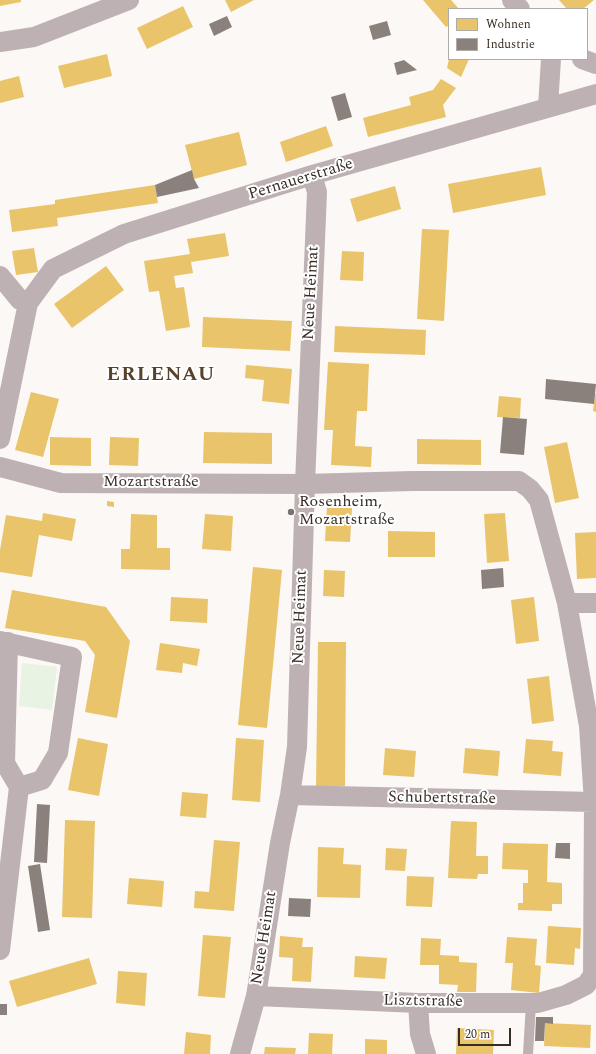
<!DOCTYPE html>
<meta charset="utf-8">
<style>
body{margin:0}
#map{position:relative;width:596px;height:1054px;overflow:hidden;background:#fbf8f5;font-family:Spectral,serif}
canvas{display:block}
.legend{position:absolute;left:448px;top:8px;width:140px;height:52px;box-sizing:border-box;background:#fff;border:1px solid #afaba7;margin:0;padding:5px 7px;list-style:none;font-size:12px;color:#372d22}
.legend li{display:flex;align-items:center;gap:8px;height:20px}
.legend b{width:20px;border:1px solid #afaba7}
.scale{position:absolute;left:458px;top:1028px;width:53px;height:18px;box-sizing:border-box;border:2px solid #372d22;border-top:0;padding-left:5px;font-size:12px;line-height:14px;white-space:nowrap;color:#372d22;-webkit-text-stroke:3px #fff;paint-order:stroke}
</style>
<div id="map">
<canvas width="596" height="1054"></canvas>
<ul class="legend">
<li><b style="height:11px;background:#e9c46a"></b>Wohnen</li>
<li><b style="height:11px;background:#8a817c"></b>Industrie</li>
</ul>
<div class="scale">20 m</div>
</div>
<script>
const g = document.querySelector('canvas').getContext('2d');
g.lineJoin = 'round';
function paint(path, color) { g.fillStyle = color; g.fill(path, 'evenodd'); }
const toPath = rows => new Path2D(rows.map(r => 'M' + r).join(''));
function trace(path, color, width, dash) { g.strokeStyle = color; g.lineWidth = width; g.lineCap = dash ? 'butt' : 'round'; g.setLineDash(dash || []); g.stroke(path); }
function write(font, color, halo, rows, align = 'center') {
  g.font = font + ' Spectral,serif'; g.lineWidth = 4; g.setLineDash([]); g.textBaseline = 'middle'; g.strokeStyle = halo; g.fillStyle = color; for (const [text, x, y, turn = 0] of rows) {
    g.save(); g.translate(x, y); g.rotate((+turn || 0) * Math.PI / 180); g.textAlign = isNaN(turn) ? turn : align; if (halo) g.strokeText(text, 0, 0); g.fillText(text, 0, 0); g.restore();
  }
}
paint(toPath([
 [22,663,57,667,52,710,19,706]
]), '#e8f3e4');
paint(toPath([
 [0,0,21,0,21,2,0,6],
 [225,0,254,0,231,12],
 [423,0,451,0,459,9,449,9,449,27,448,26,446,27],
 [559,0,594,0,583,9,567,9],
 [183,6,193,27,147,49,137,28],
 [107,54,112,76,64,88,58,66],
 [449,59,469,59,461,77,447,68],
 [19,76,24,97,0,103,0,81],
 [441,79,456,88,443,105,446,117,368,137,363,118,411,105,409,97,433,90],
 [326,126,333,146,286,162,280,142],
 [239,132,247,165,194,179,185,145],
 [541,167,546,195,453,213,448,184],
 [155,185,158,203,57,218,58,226,12,232,9,210,55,204,55,200],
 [395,186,401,209,357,222,350,199],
 [422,229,449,230,444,321,417,319],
 [225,233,229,256,191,262,193,273,174,276,176,288,184,287,190,327,166,331,159,291,149,292,144,261,190,254,187,239],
 [34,248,38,272,16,275,12,251],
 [342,251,364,252,363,281,340,280],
 [106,266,124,290,72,328,54,304],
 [203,317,292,321,290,351,202,347],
 [335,326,426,330,425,355,334,352],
 [328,362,369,364,367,411,357,411,355,446,372,447,371,467,331,465,333,430,324,430],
 [246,365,292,369,289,404,262,401,264,380,245,378],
 [31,392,59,399,43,457,15,450],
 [595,394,596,394,596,412,593,411],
 [499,396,521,398,520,418,497,417],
 [204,432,272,433,272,464,203,463],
 [50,437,91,438,91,466,50,465],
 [110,437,139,438,138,466,109,465],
 [417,439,481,440,481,465,417,464],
 [567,442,579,498,555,503,544,447],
 [107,501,114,502,114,507,107,506],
 [327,506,352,508,350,542,325,541],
 [43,513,76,519,72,541,39,535,32,577,0,572,0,550,6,515,42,521],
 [505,513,509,561,487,563,484,514],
 [131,514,157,515,157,548,170,548,170,570,121,569,121,549,130,549],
 [205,514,233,516,231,551,202,549],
 [388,531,435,532,435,557,388,557],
 [596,532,596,578,577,579,575,533],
 [253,567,282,570,267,728,238,725],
 [324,570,345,571,344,597,323,596],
 [12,590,106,607,130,641,117,718,85,712,95,655,85,641,5,628],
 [171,597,208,599,207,623,170,621],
 [534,597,539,641,516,644,511,600],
 [318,642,346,642,345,786,316,786],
 [160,643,200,649,197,666,183,663,182,673,156,670],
 [549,676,554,721,532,724,527,679],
 [78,738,108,744,99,796,68,790],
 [236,738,264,740,260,802,232,800],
 [526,739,553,741,552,751,563,752,561,776,523,773],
 [385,748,416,751,414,777,383,775],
 [465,748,500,751,498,776,463,773],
 [182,792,208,794,206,818,180,816],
 [65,820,95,821,92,918,62,917],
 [451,821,477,822,476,856,488,856,488,874,478,874,477,879,448,878],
 [214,840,240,842,234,911,194,908,195,891,209,892],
 [503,843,548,844,547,882,562,883,562,904,552,904,552,911,518,910,518,903,523,903,523,883,528,883,528,870,502,869],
 [318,847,344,848,343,864,361,865,360,898,317,897],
 [386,848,407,849,405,871,385,870],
 [407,876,434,877,432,907,406,906],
 [129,878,164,881,162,907,127,904],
 [548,926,581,928,580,949,575,948,574,965,546,963],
 [203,935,231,937,225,998,198,996],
 [280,936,303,938,302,947,313,947,311,982,292,981,293,958,279,957],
 [507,937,537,939,535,965,541,966,539,993,511,990,513,963,505,963],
 [421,938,441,939,440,955,459,956,459,962,477,963,476,992,457,992,458,985,439,984,439,965,420,965],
 [355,956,387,958,385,979,354,977],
 [89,958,97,984,17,1007,9,981],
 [118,971,147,973,145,1006,116,1003],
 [545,1023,591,1025,590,1048,544,1046],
 [457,1028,494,1030,493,1054,456,1054],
 [186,1032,211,1035,210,1054,184,1054],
 [309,1033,333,1034,332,1054,308,1054],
 [365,1039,387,1040,387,1054,365,1054],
 [265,1047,296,1048,295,1054,264,1054]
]), '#e9c46a');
paint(toPath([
 [227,16,232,27,214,36,209,24],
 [387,21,391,35,373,40,369,26],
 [404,60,417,70,397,75,394,63],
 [345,93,352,117,338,121,331,97],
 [192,170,194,179,199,188,157,197,155,185],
 [546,379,596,384,594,404,545,399],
 [503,417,527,419,524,455,500,453],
 [503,568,504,587,482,589,481,570],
 [37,804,50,805,47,863,34,862],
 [556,843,570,843,570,859,555,858],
 [40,864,50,930,38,932,28,866],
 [289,898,311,899,310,917,288,916],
 [0,1004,7,1004,7,1015,0,1015],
 [536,1017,553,1017,553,1024,545,1023,544,1041,535,1041]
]), '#8a817c');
trace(toPath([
 [528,1054,531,1003]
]), '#bdb1b4', 10);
trace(toPath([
 [512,0,520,9],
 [0,42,34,37,129,0],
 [582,59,596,64],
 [548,107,551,59],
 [0,276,20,300,28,303],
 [0,439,28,303,53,269,124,234,312,175,596,94],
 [0,467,61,483,305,484,412,481,519,481,530,489,539,500,567,603,589,726,594,802,593,975,586,985,566,995,538,1003,418,1003,256,996],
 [567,603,596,603],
 [0,641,72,657,58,753,42,780,19,787,5,763,8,642],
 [290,795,594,802],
 [0,950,19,787],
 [418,1003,420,1034,426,1054],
 [240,1054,256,996,280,843,290,795,297,747,305,484,317,192,312,175]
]), '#bdb1b4', 20);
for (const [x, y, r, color] of [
 [291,512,4,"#7c746c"]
]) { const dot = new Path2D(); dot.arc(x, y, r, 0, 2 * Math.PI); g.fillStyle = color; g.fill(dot); trace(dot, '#fff', 1.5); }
write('16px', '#372d22', '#fff', [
 ["Pernauerstraße",301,180,-17],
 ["Neue Heimat",312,293,-87],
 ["Mozartstraße",151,483],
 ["Neue Heimat",301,617,-88],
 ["Schubertstraße",442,799,1],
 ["Neue Heimat",265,938,-81],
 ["Lisztstraße",423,1002,1]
]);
write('16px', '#372d22', '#fff', [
 ["Rosenheim,",299,503],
 ["Mozartstraße",299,521]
], 'left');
g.letterSpacing = '1px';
write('bold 20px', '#57432b', '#fff', [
 ["ERLENAU",161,376]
]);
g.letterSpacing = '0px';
</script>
